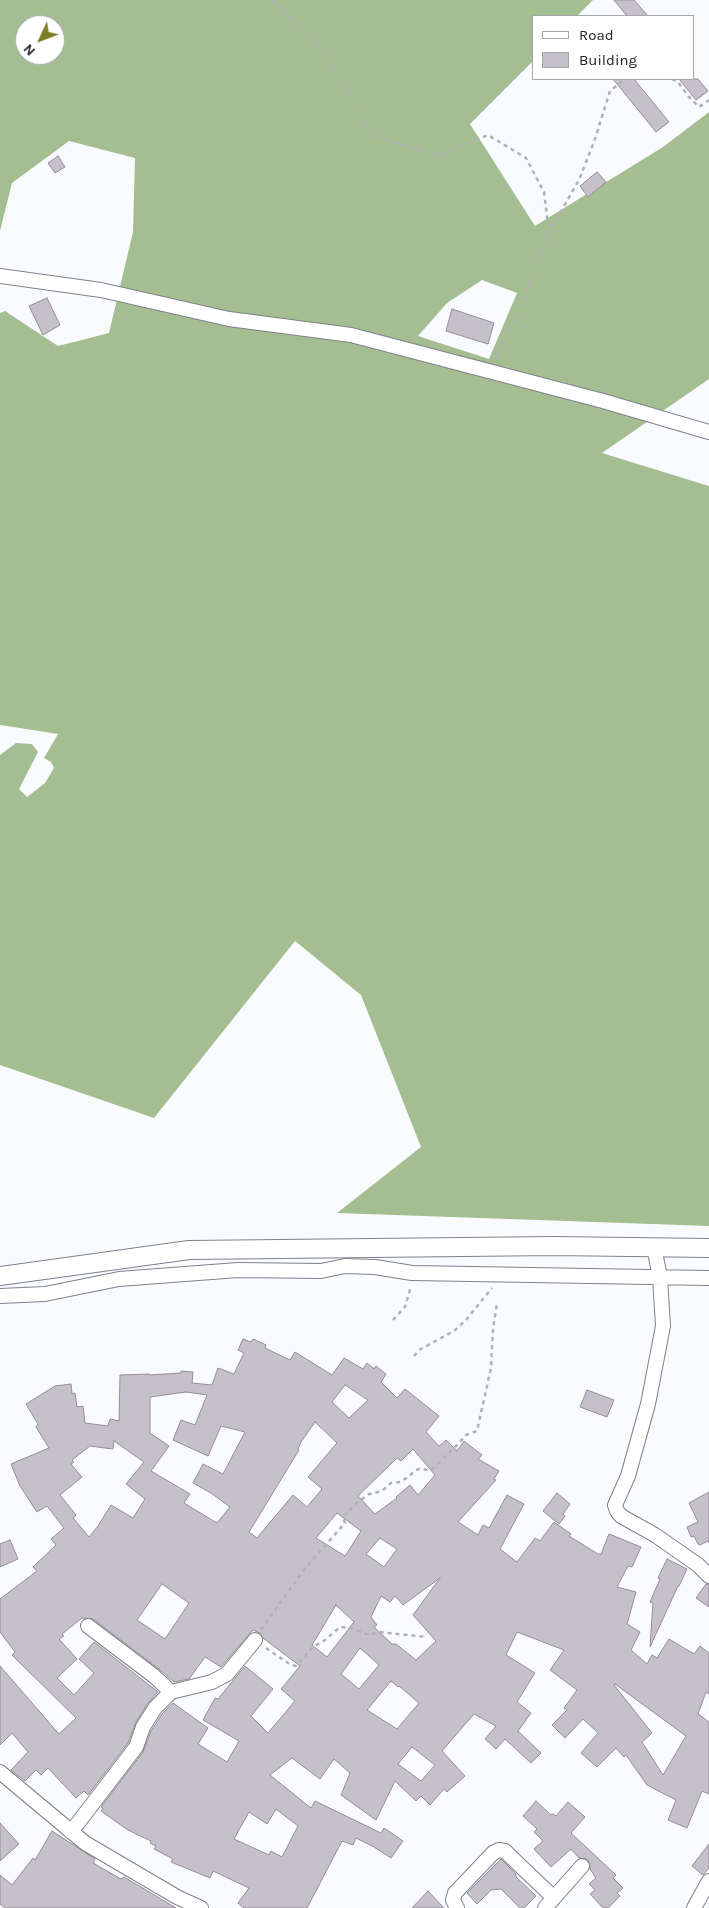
<!DOCTYPE html>
<style>
body{margin:0}
#map{position:relative;width:709px;height:1908px;overflow:hidden;background:#f9fbff;font-family:Karla,sans-serif}
canvas{display:block}
.legend{position:absolute;left:532px;top:15px;width:162px;height:65px;box-sizing:border-box;background:#fff;border:1px solid #a6a6a8;margin:0;padding:6px 9px;list-style:none;font-size:15px;color:#202125}
.legend li{display:flex;align-items:center;gap:10px;height:25px}
.legend b{width:25px;border:1px solid #a6a6a8}
.north{position:absolute;left:15px;top:15px;width:50px;height:50px;box-sizing:border-box;background:#fff;border:1px solid #a6a6a8;border-radius:50%;rotate:227deg;font-size:14px;font-weight:700;line-height:20px;text-align:center;color:#202125}
.north::after{content:'';display:block;margin:auto;width:18px;height:22px;background:#7d7d25;clip-path:polygon(50% 0,100% 100%,50% 72%,0 100%)}
</style>
<div id="map">
<canvas width="709" height="1908"></canvas>
<ul class="legend">
<li><b style="height:6px;background:#fff"></b>Road</li>
<li><b style="height:14px;background:#c6c0c9"></b>Building</li>
</ul>
<div class="north">N</div>
</div>
<script>
const g = document.querySelector('canvas').getContext('2d');
g.lineJoin = 'round';
function paint(path, color) { g.fillStyle = color; g.fill(path, 'evenodd'); }
const toPath = rows => new Path2D(rows.map(r => 'M' + r).join(''));
function trace(path, color, width, dash) { g.strokeStyle = color; g.lineWidth = width; g.lineCap = dash ? 'butt' : 'round'; g.setLineDash(dash || []); g.stroke(path); }
paint(toPath([
 [0,0,593,0,577,16,533,16,533,61,470,124,535,226,663,147,709,112,709,379,602,453,709,486,709,1226,337,1213,421,1147,361,995,295,941,154,1118,0,1065,0,755,16,743,32,744,38,752,19,789,27,797,45,783,54,768,51,762,44,758,58,734,0,725,0,313,5,311,58,346,109,333,133,232,135,158,69,141,12,183,0,231],
 [25,25,55,25,55,55,25,55],
 [482,280,517,293,489,359,418,336,447,303]
]), '#a5be91');
const building = toPath([
 [614,0,634,0,648,16,627,16,614,0],
 [613,79,634,79,669,122,656,132,613,79],
 [679,79,698,79,708,91,696,100,679,79],
 [58,156,65,167,55,173,48,163,58,156],
 [597,172,606,182,588,197,580,186,597,172],
 [47,298,60,325,43,335,29,306,47,298],
 [452,309,494,323,488,344,446,331,452,309],
 [243,1339,251,1342,253,1339,266,1345,265,1348,290,1360,295,1352,332,1375,344,1358,363,1369,367,1363,374,1369,376,1366,386,1374,381,1382,397,1398,405,1389,439,1416,426,1432,439,1446,446,1440,457,1451,464,1441,482,1455,478,1459,499,1471,494,1479,496,1480,458,1522,478,1535,483,1525,489,1528,507,1495,524,1504,500,1549,517,1562,535,1538,540,1541,554,1522,571,1534,569,1536,598,1554,601,1554,609,1534,641,1547,632,1567,628,1566,617,1587,636,1592,627,1624,640,1632,631,1650,647,1664,652,1655,657,1658,669,1639,694,1654,700,1646,709,1653,709,1694,706,1692,698,1714,709,1722,709,1794,702,1791,687,1828,668,1820,676,1800,647,1785,626,1755,624,1757,616,1748,597,1767,581,1753,598,1733,583,1719,565,1738,552,1725,567,1710,564,1708,577,1690,550,1670,564,1650,517,1632,506,1655,535,1673,517,1702,531,1713,518,1731,541,1753,531,1763,505,1739,496,1749,485,1739,496,1726,474,1714,442,1751,465,1776,447,1792,444,1789,430,1805,421,1796,416,1801,395,1781,376,1820,341,1795,350,1773,334,1759,320,1779,292,1758,270,1775,311,1808,315,1801,381,1833,384,1828,403,1841,391,1858,374,1847,356,1838,353,1845,342,1841,307,1908,244,1908,238,1903,249,1888,213,1871,210,1878,171,1862,173,1859,154,1849,156,1846,150,1843,151,1841,128,1830,101,1811,103,1808,101,1807,143,1752,151,1731,162,1714,173,1703,208,1728,198,1744,227,1762,239,1741,203,1720,215,1698,218,1699,245,1666,273,1689,251,1716,268,1733,295,1701,281,1689,300,1666,263,1638,260,1633,253,1630,221,1667,205,1657,189,1679,174,1682,159,1669,93,1619,82,1618,62,1634,64,1636,59,1639,77,1659,57,1678,74,1695,94,1673,79,1659,94,1642,158,1692,148,1703,136,1722,128,1743,88,1795,84,1791,76,1798,48,1768,41,1775,36,1770,25,1781,11,1770,28,1752,12,1733,0,1745,0,1666,59,1734,76,1718,12,1655,15,1652,0,1632,0,1599,37,1571,33,1567,56,1545,51,1539,64,1528,47,1506,37,1512,20,1486,11,1464,49,1448,36,1427,38,1424,26,1404,55,1386,71,1384,72,1394,75,1393,77,1407,83,1406,85,1423,108,1426,110,1419,119,1421,120,1375,149,1374,149,1375,181,1373,181,1371,193,1372,192,1383,212,1385,218,1368,234,1374,244,1353,238,1350,243,1339],
 [345,1385,368,1400,349,1418,332,1402,345,1385],
 [186,1392,207,1395,195,1425,181,1420,173,1440,208,1456,221,1426,245,1432,223,1474,203,1464,193,1483,211,1493,230,1507,217,1523,184,1503,190,1494,151,1471,169,1446,150,1433,150,1397,186,1392],
 [315,1422,337,1443,308,1477,322,1489,307,1507,293,1495,257,1538,249,1532,299,1450,298,1449,301,1442,315,1422],
 [114,1441,144,1462,126,1484,145,1499,133,1518,111,1505,98,1526,89,1537,73,1518,76,1515,60,1495,82,1477,71,1464,74,1462,72,1460,90,1446,113,1449,114,1441],
 [413,1449,435,1475,418,1495,410,1485,396,1497,397,1498,375,1514,358,1496,397,1458,401,1461,413,1449],
 [337,1513,361,1531,345,1556,316,1538,337,1513],
 [380,1538,397,1549,384,1567,366,1554,380,1538],
 [440,1578,413,1615,436,1641,416,1660,396,1644,392,1644,374,1627,377,1625,371,1617,381,1596,390,1602,395,1596,403,1605,440,1578],
 [162,1584,189,1603,165,1639,137,1620,162,1584],
 [336,1605,354,1622,327,1657,312,1645,336,1605],
 [360,1648,379,1665,359,1689,341,1674,360,1648],
 [391,1681,398,1687,399,1686,419,1703,397,1729,367,1710,391,1681],
 [615,1684,686,1736,663,1775,642,1742,652,1733,614,1685,615,1684],
 [412,1747,435,1765,421,1781,398,1764,412,1747],
 [276,1809,298,1826,282,1857,271,1851,269,1855,234,1839,249,1812,267,1824,276,1809],
 [587,1390,614,1400,607,1417,580,1407,587,1390],
 [709,1492,709,1543,708,1541,700,1545,698,1544,694,1536,691,1537,687,1527,698,1522,689,1503,709,1492],
 [557,1493,570,1504,563,1514,565,1516,559,1524,543,1511,557,1493],
 [10,1540,18,1559,0,1567,0,1544,10,1540],
 [667,1559,687,1569,679,1586,678,1586,650,1647,653,1603,650,1602,660,1579,658,1578,667,1559],
 [706,1584,709,1585,709,1607,696,1598,706,1584],
 [536,1801,551,1815,553,1814,556,1816,568,1802,585,1817,571,1833,616,1875,613,1878,623,1888,617,1893,620,1896,608,1908,603,1908,590,1894,595,1890,589,1884,596,1878,590,1869,590,1864,587,1859,579,1858,571,1849,551,1867,534,1849,543,1841,534,1832,537,1829,523,1816,536,1801],
 [0,1823,19,1844,0,1861,0,1823],
 [52,1831,95,1859,93,1863,121,1879,124,1877,176,1908,5,1908,0,1904,0,1875,12,1885,33,1858,35,1860,52,1831],
 [709,1844,709,1868,703,1875,692,1866,709,1844],
 [501,1859,516,1874,516,1877,536,1896,524,1908,520,1908,501,1889,491,1890,477,1904,467,1893,501,1859],
 [428,1891,444,1908,412,1908,428,1891]
]);
paint(building, '#c6c0c9');
trace(building, '#938d95', 1);
const minor = toPath([
 [0,276,101,290,229,319,351,335,603,401,709,432],
 [654,1247,660,1277,663,1326,648,1404,628,1476,615,1505,617,1511,621,1516,655,1535,698,1565,709,1576],
 [0,1296,45,1294,119,1279,238,1270,321,1271,345,1266,375,1267,412,1273,709,1278],
 [88,1626,154,1676,171,1692],
 [0,1772,85,1843,177,1897,201,1908],
 [71,1832,136,1747,143,1727,155,1708,171,1692,212,1682,227,1674,255,1640],
 [457,1908,453,1900,455,1893,493,1853,499,1850,505,1851,509,1855,554,1898],
 [545,1908,582,1866],
 [694,1908,709,1881]
]);
const major = toPath([
 [0,1276,189,1250,554,1246,709,1248]
]);
trace(minor, '#7f818b', 16);
trace(major, '#7f818b', 20);
trace(toPath([
 [272,0,316,42,372,136,439,156,488,135,526,158,544,192,549,232],
 [672,79,678,82,689,97,699,107,709,100],
 [496,359,534,274,549,232,579,180,595,139,610,91,625,79],
 [393,1320,405,1307,411,1286],
 [414,1356,419,1350,454,1331,466,1320,492,1288],
 [261,1630,302,1572,345,1523,343,1517,354,1505,369,1494,382,1491,391,1483,401,1482,418,1469,431,1470,457,1445,466,1435,477,1431,491,1368,493,1329,497,1303],
 [266,1648,291,1665,296,1666,313,1647,325,1640,340,1627,351,1628,370,1635,379,1632,427,1637]
]), '#b0b1b5', 2.5, [4, 4]);
trace(minor, '#fff', 14);
trace(major, '#fff', 18);
</script>
